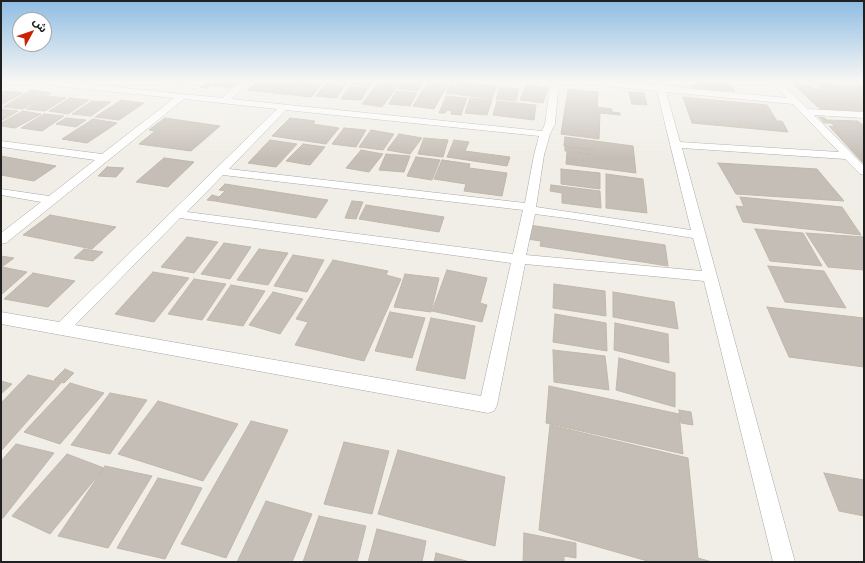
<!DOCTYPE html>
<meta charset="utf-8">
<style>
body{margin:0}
#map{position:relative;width:865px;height:563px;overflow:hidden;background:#f0eee6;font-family:"PT Sans","Noto Sans Arabic",sans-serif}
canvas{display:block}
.frame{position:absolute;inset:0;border:2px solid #202020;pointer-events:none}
.north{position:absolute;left:12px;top:12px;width:40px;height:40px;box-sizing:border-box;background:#fff;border:1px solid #a6a6a6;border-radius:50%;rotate:50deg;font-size:11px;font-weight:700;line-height:16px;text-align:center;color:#202020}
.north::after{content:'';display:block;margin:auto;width:14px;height:18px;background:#cb2204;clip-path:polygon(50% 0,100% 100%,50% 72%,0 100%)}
</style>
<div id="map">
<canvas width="865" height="563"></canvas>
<div class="frame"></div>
<div class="north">ش</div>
</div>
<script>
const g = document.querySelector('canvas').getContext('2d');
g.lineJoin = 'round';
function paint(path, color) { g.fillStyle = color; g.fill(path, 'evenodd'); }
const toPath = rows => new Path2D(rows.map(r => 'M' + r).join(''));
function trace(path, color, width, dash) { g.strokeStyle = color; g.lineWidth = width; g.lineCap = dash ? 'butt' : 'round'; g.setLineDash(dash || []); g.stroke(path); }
const building = toPath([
 [160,81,191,81,186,84,160,81],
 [210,81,241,81,230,88,212,85,207,88,200,87,210,81],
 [257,81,288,81,322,84,311,97,247,90,257,81],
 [330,81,350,81,348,84,329,83,330,81],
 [354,81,374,81,369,87,350,84,354,81],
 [380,81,401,81,382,107,362,104,380,81],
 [402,81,423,81,418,91,398,89,402,81],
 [452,81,497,86,492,99,446,93,452,81],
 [695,81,727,81,735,91,694,89,691,85,698,85,695,81],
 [789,81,857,81,861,84,791,82,789,81],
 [428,82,448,84,434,109,413,106,428,82],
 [792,83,810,85,815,89,821,89,815,84,863,86,864,113,823,112,792,83],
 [326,84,345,86,336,98,316,96,326,84],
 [526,85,548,88,543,103,520,100,526,85],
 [349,87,368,88,361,100,341,99,349,87],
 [500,87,519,89,516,101,496,99,500,87],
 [568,89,598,92,597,107,612,109,612,112,620,113,620,115,600,113,599,139,561,134,568,89],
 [31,90,51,93,23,109,3,107,31,90],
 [6,91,23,93,1,105,1,93,6,91],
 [396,91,417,93,410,106,389,104,396,91],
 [629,92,644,93,647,105,632,104,629,92],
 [47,96,66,98,45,111,26,109,47,96],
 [446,96,467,98,461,115,451,114,452,111,447,110,445,113,439,113,446,96],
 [683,97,767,105,777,121,782,121,788,132,692,123,683,97],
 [70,98,89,100,68,114,49,111,70,98],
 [470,98,492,100,487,115,465,113,470,98],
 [121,100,144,103,119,120,95,117,121,100],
 [92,101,111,102,91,116,72,114,92,101],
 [497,101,536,105,534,120,493,115,497,101],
 [1,109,18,111,1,121,1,109],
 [23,111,41,114,15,128,1,126,1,123,23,111],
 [44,114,64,116,42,131,21,128,44,114],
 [819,117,825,118,827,120,858,121,864,126,864,164,829,126,835,127,831,123,824,123,819,117],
 [66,118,86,120,76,127,56,124,66,118],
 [165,118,220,126,191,151,139,144,155,131,149,130,165,118],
 [290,118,315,121,313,124,339,128,326,144,272,136,290,118],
 [93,119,117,123,87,143,62,139,93,119],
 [344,128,366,130,356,147,332,144,344,128],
 [371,130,394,134,383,150,359,147,371,130],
 [399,134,422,138,410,154,387,150,399,134],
 [565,137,633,146,636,173,566,164,567,152,594,155,594,150,564,146,565,137],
 [424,138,448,140,443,157,418,154,424,138],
 [270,140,297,144,276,167,248,163,270,140],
 [454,140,469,142,465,151,510,157,507,166,447,157,454,140],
 [303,144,325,147,310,165,286,161,303,144],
 [565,147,593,150,593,154,565,151,565,147],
 [361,150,383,154,369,172,346,168,361,150],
 [386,154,410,156,404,172,379,170,386,154],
 [1,156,56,166,34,181,1,175,1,156],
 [416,157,440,160,432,180,407,176,416,157],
 [164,158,194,162,168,187,136,182,164,158],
 [442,160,470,164,469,168,507,173,502,196,464,191,466,184,434,179,442,160],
 [718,163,817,169,844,201,736,194,718,163],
 [107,167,124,168,116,177,98,176,107,167],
 [561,169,600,173,600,189,561,184,561,169],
 [606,174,643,179,647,213,606,208,606,174],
 [225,184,328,200,316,218,215,201,225,191,219,190,225,184],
 [551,185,600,191,601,208,562,203,562,193,550,191,551,185],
 [212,195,219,197,214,201,207,200,212,195],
 [740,197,842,207,861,235,743,222,736,206,744,207,740,197],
 [352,201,363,202,356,219,345,218,352,201],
 [366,205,444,217,439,232,359,219,366,205],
 [50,215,116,227,92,249,23,235,50,215],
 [529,225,665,245,668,266,540,246,541,241,527,239,529,225],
 [755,229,803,233,822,266,770,261,755,229],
 [806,233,864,237,864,270,828,267,806,233],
 [187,237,218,242,194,273,161,267,187,237],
 [224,243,251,247,230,279,201,274,224,243],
 [84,249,103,252,93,261,74,258,84,249],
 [259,249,288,253,268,285,237,280,259,249],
 [293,255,324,260,307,292,274,286,293,255],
 [1,256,14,258,2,267,27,272,1,295,1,256],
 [333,260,388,271,386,275,401,279,364,361,295,345,308,322,296,319,333,260],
 [768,266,824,271,846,308,785,302,768,266],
 [447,270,487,278,480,303,487,305,482,322,432,311,447,270],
 [153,272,189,278,154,322,115,314,153,272],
 [33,273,75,281,48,307,4,299,33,273],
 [405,274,439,278,431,312,394,307,405,274],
 [194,279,226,284,202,320,168,314,194,279],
 [554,284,605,291,606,316,553,308,554,284],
 [231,285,265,291,243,326,207,320,231,285],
 [273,292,303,299,280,334,249,325,273,292],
 [613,292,674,302,678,329,613,317,613,292],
 [767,307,864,318,864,367,789,357,767,307],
 [390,312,425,318,412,358,375,351,390,312],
 [555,314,606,323,607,351,553,342,555,314],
 [431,318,475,326,465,379,416,370,431,318],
 [615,323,668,334,669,363,614,350,615,323],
 [553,350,605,356,609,390,554,382,553,350],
 [619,358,675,373,675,407,616,390,619,358],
 [65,369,74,373,64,383,54,380,65,369],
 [28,375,61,383,1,451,1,403,28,375],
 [1,381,12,384,1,394,1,381],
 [70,383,104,393,60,444,24,432,70,383],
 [549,386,679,414,683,454,546,423,549,386],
 [110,393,147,400,110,454,71,445,110,393],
 [158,401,238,424,203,481,118,454,158,401],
 [679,410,691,412,693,425,681,423,679,410],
 [251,421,288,430,226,558,181,544,251,421],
 [550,425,688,458,698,558,712,562,651,562,539,530,550,425],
 [344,442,389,451,372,514,324,504,344,442],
 [16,444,54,453,3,518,1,518,1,461,16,444],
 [398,450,505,477,495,546,378,514,398,450],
 [67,454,104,468,50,534,12,516,67,454],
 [105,466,152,476,108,548,58,536,105,466],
 [824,473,864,480,864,516,839,511,824,473],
 [158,478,202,488,165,559,117,548,158,478],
 [266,501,312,514,292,562,237,562,266,501],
 [319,516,366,526,357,562,303,562,319,516],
 [377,529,426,541,422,562,368,562,377,529],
 [524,533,576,543,576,558,564,556,564,562,523,562,524,533],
 [436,553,470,562,434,562,436,553]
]);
paint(building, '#c5beb6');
trace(building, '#c1b7a9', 1);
const minor = toPath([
 [33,81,56,81,222,98,242,81,251,81,231,99,542,131,545,124,551,81,559,81,555,124,550,134,544,155,536,207,691,230,657,91,585,84,582,83,581,81,605,81,656,85,655,81,663,81,665,86,787,98,771,81,779,81,808,109,864,112,864,118,814,115,864,166,864,175,860,174,845,159,682,148,795,562,773,562,704,281,525,264,497,405,494,411,488,413,1,324,1,312,59,322,277,109,184,99,6,243,1,244,1,233,41,202,1,195,1,189,49,196,95,160,1,147,1,141,102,154,174,98,37,84,33,81],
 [666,92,793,104,839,152,680,142,666,92],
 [286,110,539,136,534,155,525,203,229,169,286,110],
 [223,175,523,210,513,254,187,212,223,175],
 [535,214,573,219,693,238,702,271,526,255,535,214],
 [180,218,511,263,481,396,75,325,180,218]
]);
trace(minor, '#a7a7a7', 1);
paint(minor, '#fff');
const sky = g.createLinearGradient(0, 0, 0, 159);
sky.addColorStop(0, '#8ebce3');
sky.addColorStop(0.51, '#f8f7f4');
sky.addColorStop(1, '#f8f7f400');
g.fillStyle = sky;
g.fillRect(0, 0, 865, 159);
</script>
